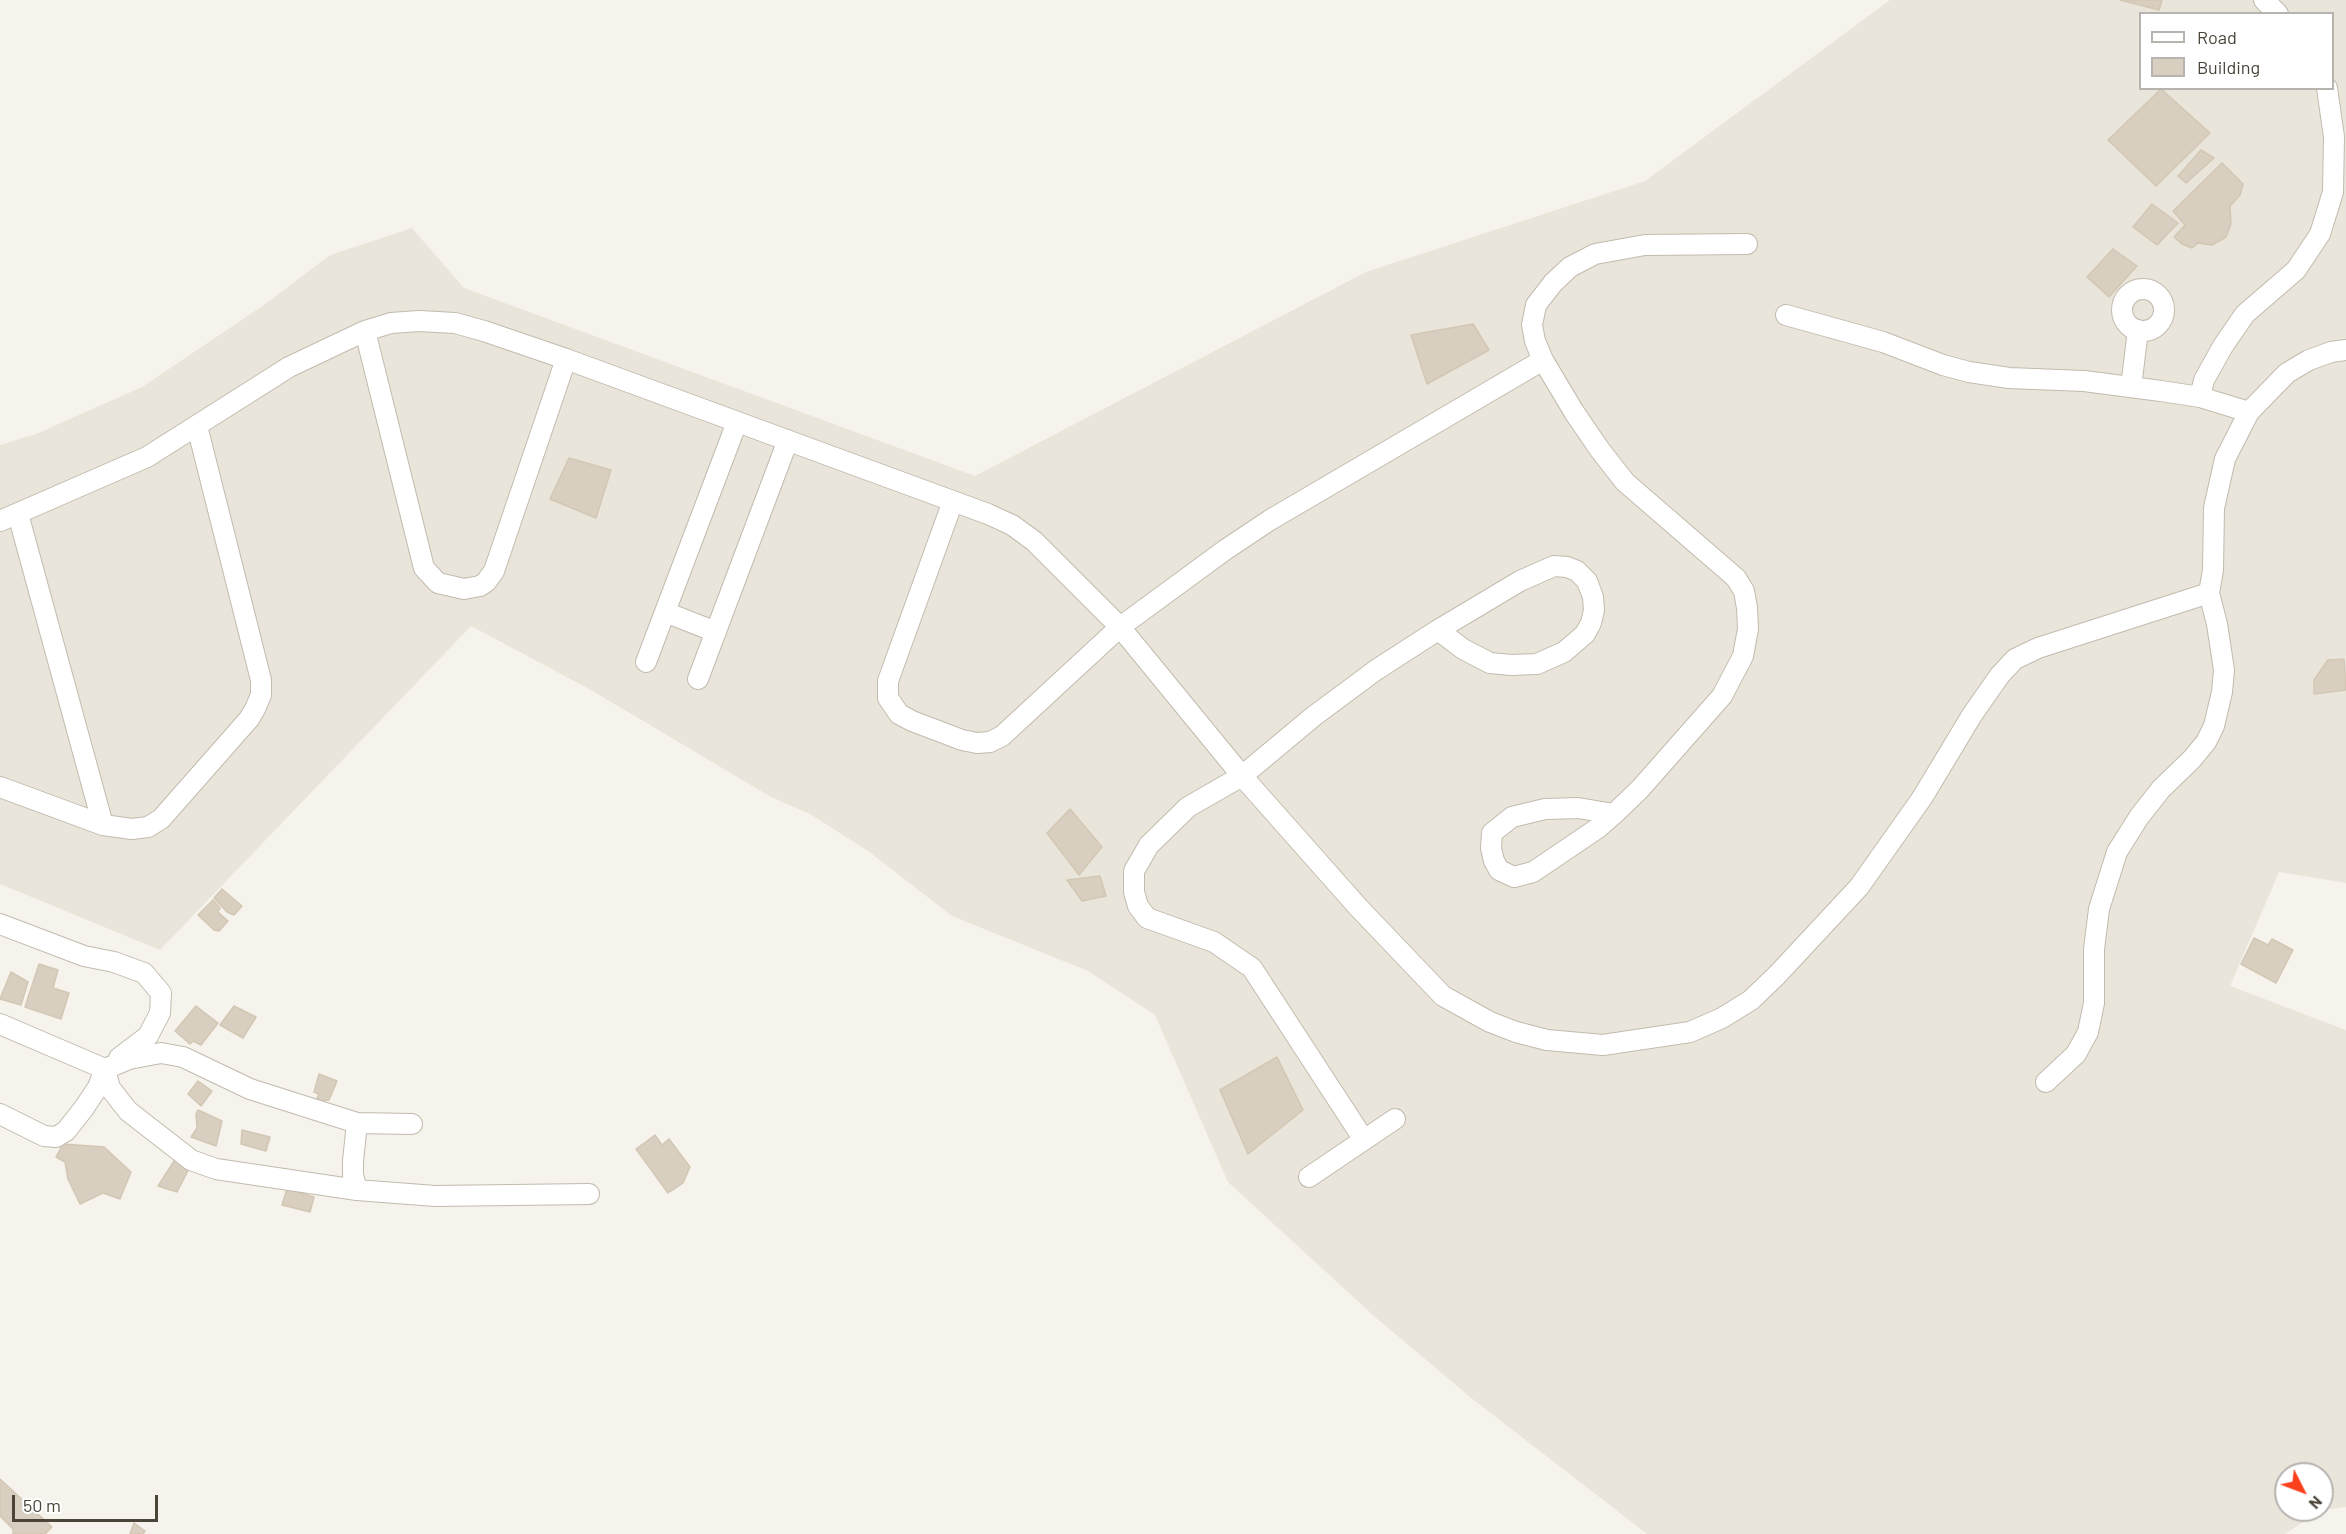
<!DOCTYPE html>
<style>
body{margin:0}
#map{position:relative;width:2346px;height:1534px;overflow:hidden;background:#f6f3ec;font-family:Barlow,sans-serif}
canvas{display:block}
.legend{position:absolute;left:2139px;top:12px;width:195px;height:78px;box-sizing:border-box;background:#fff;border:2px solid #b7b4b0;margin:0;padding:8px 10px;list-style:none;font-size:18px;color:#4b4439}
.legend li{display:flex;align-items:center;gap:12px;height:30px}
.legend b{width:30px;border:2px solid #b7b4b0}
.north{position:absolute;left:2274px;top:1462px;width:60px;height:60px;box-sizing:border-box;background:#fff;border:2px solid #b7b4b0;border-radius:50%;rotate:132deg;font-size:16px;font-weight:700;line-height:24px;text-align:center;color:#4b4439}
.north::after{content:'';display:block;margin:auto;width:21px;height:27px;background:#fc3f1d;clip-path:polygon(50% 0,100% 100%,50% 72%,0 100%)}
.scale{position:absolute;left:12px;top:1495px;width:146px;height:27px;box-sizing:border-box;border:3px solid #4b4439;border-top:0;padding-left:8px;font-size:18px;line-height:21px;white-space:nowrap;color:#4b4439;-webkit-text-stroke:4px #fff;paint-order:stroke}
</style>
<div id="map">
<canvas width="2346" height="1534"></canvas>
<ul class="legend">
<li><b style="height:8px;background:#fff"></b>Road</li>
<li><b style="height:16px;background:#d8cfc1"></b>Building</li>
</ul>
<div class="north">N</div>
<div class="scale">50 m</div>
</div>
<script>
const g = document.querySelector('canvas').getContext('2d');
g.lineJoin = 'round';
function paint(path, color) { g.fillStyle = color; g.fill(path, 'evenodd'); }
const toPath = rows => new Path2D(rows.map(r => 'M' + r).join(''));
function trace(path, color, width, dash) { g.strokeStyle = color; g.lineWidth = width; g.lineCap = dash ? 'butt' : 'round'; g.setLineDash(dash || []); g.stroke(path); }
paint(toPath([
 [1890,0,2346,0,2346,883,2279,872,2230,986,2346,1030,2346,1507,2322,1510,2322,1474,2286,1474,2286,1510,2321,1510,2285,1534,1647,1534,1470,1397,1374,1316,1228,1182,1155,1015,1088,971,952,916,868,851,810,814,771,797,591,690,471,626,160,950,0,884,0,445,36,434,142,387,264,305,330,255,412,228,464,288,975,476,1366,272,1645,181],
 [2140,14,2332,14,2332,88,2140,88]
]), '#eae5da');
const building = toPath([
 [2120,0,2162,0,2159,10,2120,0],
 [2161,89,2210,133,2156,186,2108,140,2161,89],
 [2201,150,2214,158,2186,183,2178,176,2201,150],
 [2222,163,2243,184,2240,195,2230,206,2231,224,2226,237,2212,245,2198,243,2192,248,2182,244,2174,237,2185,225,2173,211,2222,163],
 [2152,204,2178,223,2157,245,2133,227,2152,204],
 [2113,249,2137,266,2109,297,2087,277,2113,249],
 [1473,324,1489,350,1427,384,1411,335,1473,324],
 [569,458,611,470,596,518,550,499,569,458],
 [2344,659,2346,690,2314,694,2314,680,2328,660,2344,659],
 [1070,809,1102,847,1079,875,1047,833,1070,809],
 [1100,876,1106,896,1082,901,1067,880,1100,876],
 [222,889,242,906,234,915,227,912,214,898,222,889],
 [213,900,220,908,218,912,228,921,219,931,214,930,198,915,213,900],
 [2254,938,2268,945,2272,939,2293,950,2276,983,2241,964,2254,938],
 [39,964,58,970,53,988,69,993,61,1019,25,1007,39,964],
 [11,972,28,982,21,1005,0,999,11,972],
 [196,1006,218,1023,201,1045,193,1041,190,1044,175,1031,196,1006],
 [234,1006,256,1017,243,1038,220,1025,234,1006],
 [1277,1057,1303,1110,1248,1154,1220,1090,1277,1057],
 [319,1074,337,1081,329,1100,321,1101,317,1098,319,1094,314,1092,319,1074],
 [198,1081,212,1091,201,1106,188,1094,198,1081],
 [198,1110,222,1121,216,1146,191,1137,197,1128,196,1114,198,1110],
 [242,1130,270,1137,266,1151,241,1144,242,1130],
 [655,1135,662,1145,669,1139,690,1167,683,1183,668,1193,636,1149,655,1135],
 [63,1144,104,1147,131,1172,120,1199,103,1193,80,1204,68,1179,65,1162,56,1157,63,1144],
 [178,1155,191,1165,177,1192,158,1186,178,1155],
 [287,1189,314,1197,310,1212,282,1205,287,1189],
 [0,1479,52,1527,45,1534,13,1534,13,1529,0,1516,0,1479],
 [134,1523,145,1531,143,1534,130,1534,134,1523]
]);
paint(building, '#d8cfc1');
trace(building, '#d3c7b4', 1.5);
const street = toPath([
 [2264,0,2278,14],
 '2122 310a21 21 0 1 1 42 0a21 21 0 1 1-42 0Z',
 [1786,315,1883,342,1943,365,1969,372,2009,378,2084,381,2161,391,2200,397,2249,412],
 [365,331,424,568,438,583,464,589,480,586,486,582,494,571,566,359],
 [2131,387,2138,330],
 [2200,397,2204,380,2223,346,2245,314,2296,270,2320,234,2333,192,2334,137,2327,88],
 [953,501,888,681,888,698,899,714,912,721,962,740,977,743,990,742,1002,736,1120,627,1225,550,1270,520,1543,360],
 [18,514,103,825],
 [0,521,147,457,289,367,365,331,391,323,419,321,455,323,484,331,566,359,988,514,1012,525,1034,541,1120,627,1242,776,1358,907,1443,996,1490,1022,1516,1032,1547,1040,1603,1045,1690,1032,1722,1018,1751,1000,1777,975,1859,887,1922,798,1972,715,2000,675,2015,659,2038,648,2209,593],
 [665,612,716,632],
 [646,662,737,422],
 [698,679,788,440],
 [0,787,103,825,132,829,148,827,161,819,249,719,255,709,261,695,261,680,197,426],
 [1614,814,1578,808,1545,809,1512,817,1492,833,1491,848,1494,861,1499,870,1514,877,1533,872,1598,828,1614,814,1640,789,1722,696,1743,656,1748,629,1747,608,1744,591,1736,578,1625,482,1600,450,1574,412,1543,360,1535,341,1532,325,1536,305,1553,283,1570,267,1595,254,1645,245,1747,244],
 [0,924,84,956,114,962,144,973,161,993,160,1013,148,1036,119,1058],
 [0,1024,105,1069,110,1088,128,1111,191,1160,216,1169,357,1190,435,1196,589,1194],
 [2046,1082,2076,1054,2088,1032,2094,1003,2094,949,2099,909,2117,852,2139,817,2161,789,2192,759,2206,742,2214,726,2222,692,2224,670,2217,624,2209,593,2213,570,2214,508,2225,459,2249,412,2287,373,2309,360,2331,352,2346,350],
 [0,1114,44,1136,56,1137,66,1131,84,1108,98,1087,105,1069,129,1059,161,1053,183,1057,250,1089,357,1123,412,1124],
 [1364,1140,1252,968,1214,942,1147,918,1138,906,1134,892,1134,871,1149,845,1188,807,1242,776,1314,716,1376,670,1438,630,1520,581,1554,566,1567,567,1577,571,1587,581,1593,597,1594,610,1591,623,1585,634,1564,652,1537,664,1511,665,1490,663,1463,649,1438,630],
 [1309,1177,1395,1119],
 [357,1190,353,1175,353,1161,357,1123]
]);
trace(street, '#c2bbae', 22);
trace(street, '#fff', 20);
</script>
